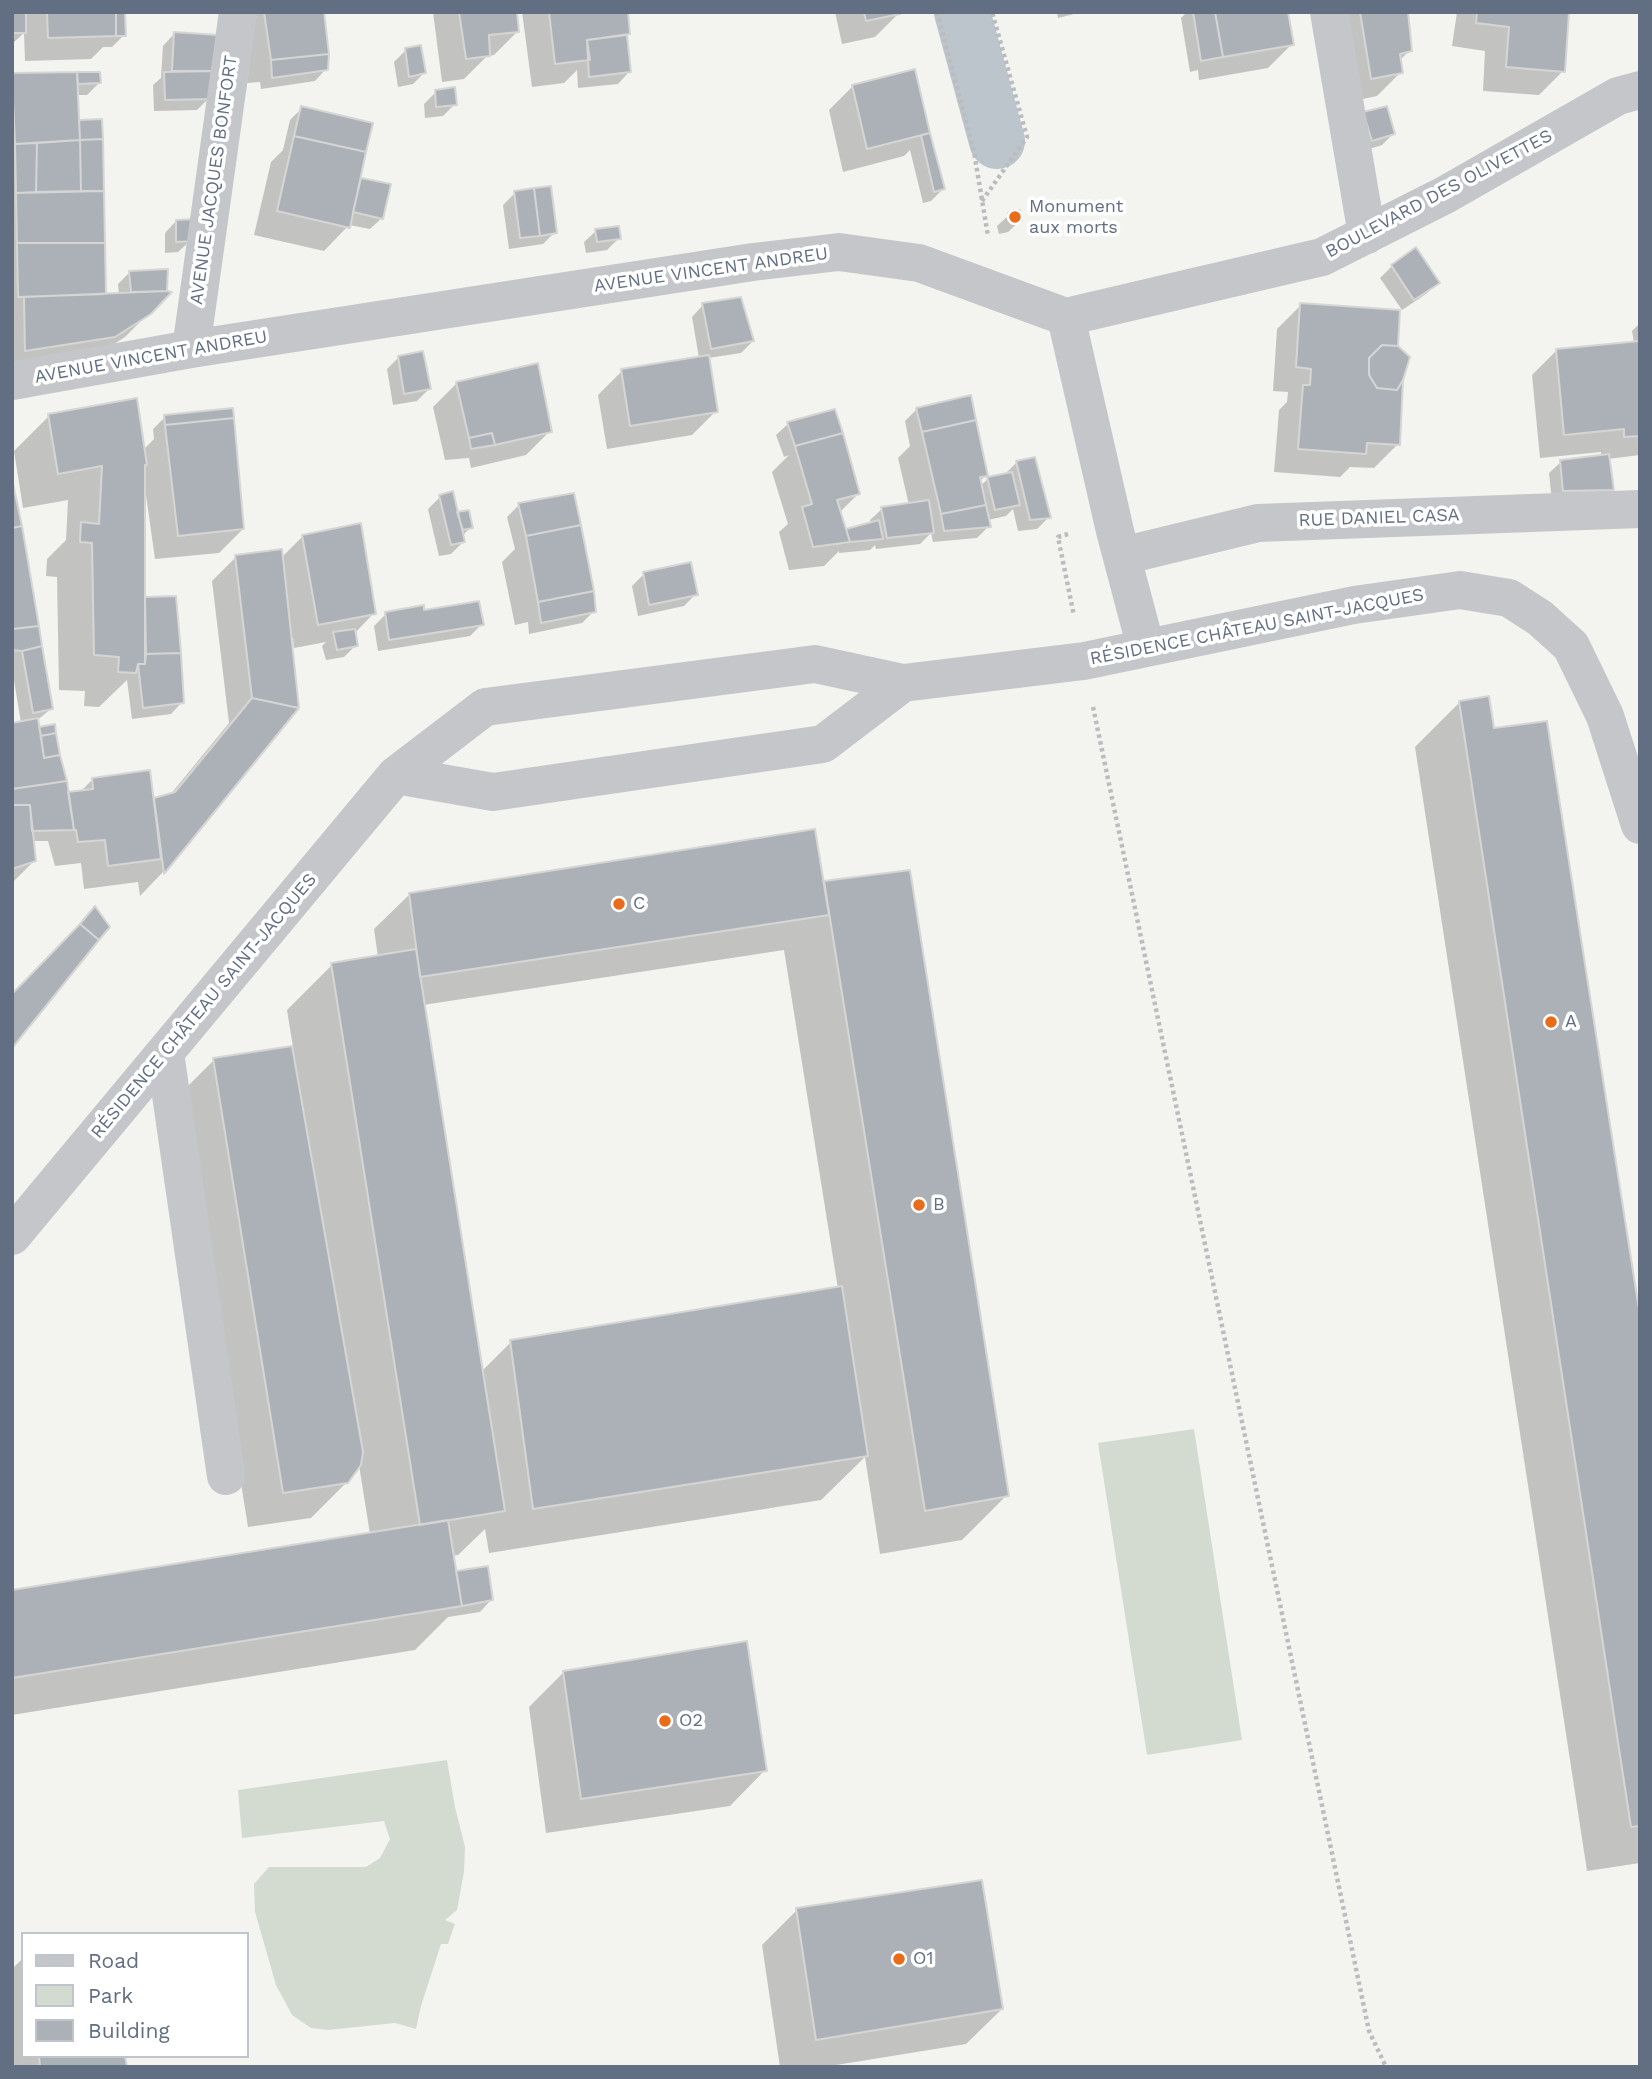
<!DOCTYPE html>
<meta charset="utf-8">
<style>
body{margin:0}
#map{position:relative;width:1652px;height:2079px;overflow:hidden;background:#f3f4f0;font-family:"Work Sans",sans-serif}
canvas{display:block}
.frame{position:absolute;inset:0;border:14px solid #626f82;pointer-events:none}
.legend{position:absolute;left:21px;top:1932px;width:228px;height:126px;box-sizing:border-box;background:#fff;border:2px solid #c0c5cd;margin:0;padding:9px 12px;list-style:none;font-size:21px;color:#626f82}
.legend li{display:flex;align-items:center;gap:14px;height:35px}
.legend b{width:35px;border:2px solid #c0c5cd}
</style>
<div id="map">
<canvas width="1652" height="2079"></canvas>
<div class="frame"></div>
<ul class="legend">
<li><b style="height:9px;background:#c4c6ca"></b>Road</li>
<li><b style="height:19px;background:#d3dbd1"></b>Park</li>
<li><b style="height:19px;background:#acb1b8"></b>Building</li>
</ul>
</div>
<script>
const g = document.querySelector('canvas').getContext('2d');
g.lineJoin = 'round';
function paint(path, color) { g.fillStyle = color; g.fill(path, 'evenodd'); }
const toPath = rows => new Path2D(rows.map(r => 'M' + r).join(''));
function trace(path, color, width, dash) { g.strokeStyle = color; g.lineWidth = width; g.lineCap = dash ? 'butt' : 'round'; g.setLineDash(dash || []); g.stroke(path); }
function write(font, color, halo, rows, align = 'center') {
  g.font = font + ' "Work Sans",sans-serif'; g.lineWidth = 7; g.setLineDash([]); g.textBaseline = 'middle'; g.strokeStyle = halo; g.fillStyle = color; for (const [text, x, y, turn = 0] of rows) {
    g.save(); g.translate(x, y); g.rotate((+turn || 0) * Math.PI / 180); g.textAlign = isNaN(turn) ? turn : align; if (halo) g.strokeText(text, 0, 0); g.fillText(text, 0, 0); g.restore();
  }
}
paint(toPath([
 [1194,1429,1242,1740,1147,1755,1098,1443],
 [447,1760,455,1807,465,1847,464,1872,457,1910,445,1920,455,1924,448,1944,441,1944,421,2006,416,2029,395,2023,328,2030,311,2028,292,2015,276,1985,255,1912,254,1884,269,1867,366,1867,380,1858,390,1839,384,1821,242,1838,238,1790]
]), '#d3dbd1');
paint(toPath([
 [12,12,123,12,124,35,112,47,103,47,91,59,25,61,24,33,12,44],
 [256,12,322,12,326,69,315,81,261,89,260,82,247,83],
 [433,12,515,12,518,31,494,55,487,56,464,79,442,82],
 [522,12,626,12,629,34,625,37,629,72,618,84,578,88,577,70,564,83,532,87],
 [835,12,898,12,899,13,875,37,842,44],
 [1057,12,1082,12,1058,18],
 [1187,12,1286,12,1292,44,1268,68,1199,80,1198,70,1190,72,1181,18],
 [1332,12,1406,12,1410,50,1399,61,1401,72,1377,96,1348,102],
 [1457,12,1567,12,1563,71,1539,95,1483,91,1485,51,1452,46],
 [174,34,216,37,209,98,197,110,154,111,153,85,161,78,163,46],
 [406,50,424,73,413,84,398,87,394,62],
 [914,72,943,189,931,201,923,203,910,150,904,156,843,172,829,110,853,86],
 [15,74,78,74,99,83,87,95,76,95,77,124,100,121,105,295,119,295,118,284,130,272,166,290,150,312,125,337,89,360,12,372,12,77],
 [436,92,455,104,443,116,425,118,424,104],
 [302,108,358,184,362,179,382,218,370,229,349,225,324,251,254,235,271,162,283,150,290,120],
 [1352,126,1393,134,1382,145,1360,152],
 [515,193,555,232,543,244,509,249,503,205],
 [1009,215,1020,221,1008,232,999,234,997,226],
 [176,221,190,241,178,252,165,253,165,233],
 [596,231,619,238,607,250,586,253,584,242],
 [1392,266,1437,283,1426,294,1402,310,1380,278],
 [703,305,753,341,741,353,708,358,716,411,692,435,607,449,598,395,622,371,699,358,692,317],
 [1301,305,1396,346,1402,380,1398,444,1374,468,1350,467,1340,477,1274,472,1279,410,1287,402,1288,392,1273,391,1277,329],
 [1640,323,1640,455,1608,459,1612,490,1601,502,1552,502,1549,473,1561,462,1601,456,1601,452,1540,458,1532,375,1556,351,1634,343,1632,331],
 [399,357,429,389,417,401,393,405,387,369],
 [457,383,550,431,526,455,471,468,469,458,445,460,433,407],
 [917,409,986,475,979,482,980,486,988,479,1004,475,1016,463,1049,517,1037,529,1018,531,1013,509,1006,516,988,520,989,526,977,538,933,542,931,533,920,544,876,549,875,545,870,550,839,553,839,551,824,566,789,570,779,532,788,524,772,472,789,455,784,457,776,435,788,424,858,494,839,513,845,532,871,524,870,520,882,509,909,505,898,458,910,446,905,421],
 [49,416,143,450,154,439,153,429,165,417,243,529,219,553,155,559,145,488,143,488,143,602,146,599,182,702,171,714,132,719,127,680,99,707,84,706,85,691,59,690,57,577,46,576,47,559,66,540,68,500,23,508,14,451],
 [12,481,51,709,36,721,38,729,53,726,67,794,79,793,93,779,152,800,170,795,229,723,212,581,236,557,281,558,303,536,374,613,354,634,356,645,344,657,326,660,322,646,326,642,294,648,293,638,290,638,297,708,162,873,140,896,138,882,84,889,81,863,55,866,48,841,32,841,35,860,12,883,12,724,21,723,12,668],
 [440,497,471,527,462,536,463,542,451,554,439,556,428,509],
 [519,505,594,611,582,623,529,634,528,622,515,625,502,562,515,549,507,517],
 [644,574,696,594,684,606,638,616,632,586],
 [423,612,482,624,470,636,378,651,374,626,386,614],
 [1460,702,1640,1327,1640,1863,1587,1871,1415,747],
 [825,882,1007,1495,962,1540,880,1554,865,1457,821,1500,489,1553,485,1529,458,1555,452,1556,455,1573,491,1600,480,1612,448,1617,415,1650,12,1715,12,1592,370,1534,359,1465,347,1482,311,1518,248,1527,179,1095,214,1060,293,1047,287,1010,332,965,378,957,374,929,410,894,822,885],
 [784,950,838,1289,511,1342,481,1372,423,1005],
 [564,1672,765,1770,730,1806,546,1833,529,1707],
 [797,1910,1002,2009,966,2044,824,2067,780,2067,762,1945],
 [23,1958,23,2056,123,2056,125,2067,12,2067,12,1969]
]), '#0003');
trace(toPath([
 [962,12,997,141]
]), '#bcc5cc', 56);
const building = toPath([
 [12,12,26,12,26,33,12,33,12,12],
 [47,12,116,12,116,36,48,38,47,12],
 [116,12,125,12,126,36,116,36,116,12],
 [264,12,324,12,329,54,271,60,264,12],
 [459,12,517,12,519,32,489,35,490,56,466,59,459,12],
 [549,12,628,12,630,34,587,40,590,60,555,64,549,12],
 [864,12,900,12,900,14,866,21,864,12],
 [1193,12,1215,12,1223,57,1201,61,1193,12],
 [1215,12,1288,12,1294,45,1223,57,1215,12],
 [1360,12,1408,12,1412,51,1400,54,1403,73,1371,79,1360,12],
 [1477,12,1569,12,1565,72,1506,67,1509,27,1476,23,1477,12],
 [174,32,218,35,214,71,172,71,174,32],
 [627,35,631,72,589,77,587,40,627,35],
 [421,45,426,73,409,77,405,48,421,45],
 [329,54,328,70,272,78,271,60,329,54],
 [915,69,930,133,867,149,852,85,915,69],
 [214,71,210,99,165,100,164,72,214,71],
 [77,72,100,72,101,83,78,84,77,72],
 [77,72,80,140,15,144,12,77,14,73,77,72],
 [455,87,457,105,436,107,435,90,455,87],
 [301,106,373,123,366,152,294,136,301,106],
 [1387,106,1395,134,1372,141,1363,112,1387,106],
 [102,119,103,139,80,140,79,120,102,119],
 [930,133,945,189,934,192,921,135,930,133],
 [294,136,366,152,350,228,277,211,294,136],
 [103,139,104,191,81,191,80,140,103,139],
 [80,140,81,191,36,192,37,143,80,140],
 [37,143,36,192,16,193,15,144,37,143],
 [361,178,391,184,383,219,353,212,361,178],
 [551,186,557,233,540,236,534,188,551,186],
 [534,188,540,236,520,238,514,191,534,188],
 [104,191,105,243,17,243,16,193,104,191],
 [1020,210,1022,221,1011,224,1008,213,1020,210],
 [196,219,192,241,176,242,176,220,196,219],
 [619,226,621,239,597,242,595,229,619,226],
 [17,243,105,243,106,294,18,297,17,243],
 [1416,247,1440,283,1414,300,1391,265,1416,247],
 [168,269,167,291,131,292,129,271,168,269],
 [167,291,172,292,151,314,115,337,25,351,24,297,167,291],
 [741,297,754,341,711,349,702,303,741,297],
 [1300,303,1400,310,1398,346,1382,345,1369,358,1369,375,1377,388,1397,390,1403,380,1400,445,1367,443,1366,454,1298,449,1303,385,1310,385,1311,369,1296,367,1300,303],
 [1640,341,1640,436,1624,437,1624,429,1564,435,1556,349,1640,341],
 [1382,345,1398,346,1410,357,1403,380,1397,390,1377,388,1369,375,1369,358,1382,345],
 [423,351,431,389,404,394,398,356,423,351],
 [709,355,718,412,630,426,621,369,709,355],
 [538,363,552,432,495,445,492,433,469,438,456,382,538,363],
 [971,395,976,420,922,432,916,408,971,395],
 [137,398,147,465,145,465,145,664,138,664,136,673,118,672,119,657,94,655,92,543,80,542,81,522,99,524,102,466,58,474,48,414,137,398],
 [233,408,234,418,165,425,164,415,233,408],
 [835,409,843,433,795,446,787,422,835,409],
 [234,418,244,529,178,536,165,425,234,418],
 [976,420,988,476,980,477,986,505,941,514,922,432,976,420],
 [492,433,495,445,471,449,469,438,492,433],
 [843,433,860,494,837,500,850,542,813,547,802,507,812,504,795,446,843,433],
 [1609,454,1614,490,1563,491,1560,460,1609,454],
 [1035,457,1051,518,1030,520,1016,461,1035,457],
 [1012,472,1020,505,995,510,987,477,1012,472],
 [12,479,22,526,12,528,12,479],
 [453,491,465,542,451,545,439,495,453,491],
 [574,493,581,525,526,536,518,503,574,493],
 [929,500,934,533,887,538,881,507,929,500],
 [986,505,991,527,944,531,941,514,986,505],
 [469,510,473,528,463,530,457,512,469,510],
 [879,520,883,539,850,542,846,529,879,520],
 [361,523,376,614,318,625,302,535,361,523],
 [581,525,594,591,538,602,526,536,581,525],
 [22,526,39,626,12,629,12,528,22,526],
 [282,549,299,708,252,698,235,555,282,549],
 [691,562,698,595,649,605,643,572,691,562],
 [594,591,596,612,541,623,538,602,594,591],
 [176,596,181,653,146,654,145,597,176,596],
 [479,601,484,625,389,640,385,612,424,605,424,610,479,601],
 [39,626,42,646,22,651,12,650,12,629,39,626],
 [355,629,358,646,337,650,333,632,355,629],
 [42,646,53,709,33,713,22,651,42,646],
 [181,653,184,703,143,708,138,664,145,664,146,654,181,653],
 [1489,696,1494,728,1547,721,1640,1316,1640,1826,1631,1827,1459,701,1489,696],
 [252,698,299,708,164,874,154,798,175,792,252,698],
 [38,718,44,758,60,755,67,781,12,789,12,723,38,718],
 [55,724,56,733,41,736,39,727,55,724],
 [56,733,60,755,44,758,41,736,56,733],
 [150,770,161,859,108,866,105,840,78,842,76,830,74,830,68,792,93,789,92,778,150,770],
 [67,781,74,830,32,831,30,805,12,805,12,789,67,781],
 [12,805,30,805,36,861,12,869,12,805],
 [815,829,829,915,420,977,409,893,815,829],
 [910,870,1009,1496,925,1511,824,881,910,870],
 [95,906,110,927,99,940,80,924,95,906],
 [80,924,99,940,13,1047,12,994,80,924],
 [416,949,505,1511,420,1525,331,963,416,949],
 [292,1046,363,1452,361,1465,348,1483,283,1493,213,1058,292,1046],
 [842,1286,868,1456,533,1509,510,1340,842,1286],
 [448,1520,462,1606,12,1678,12,1590,448,1520],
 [488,1566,493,1600,462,1606,456,1571,488,1566],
 [747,1641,767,1771,581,1799,563,1671,747,1641],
 [982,1880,1003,2009,816,2040,796,1908,982,1880],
 [39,2056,125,2056,127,2067,40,2067,39,2056]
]);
paint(building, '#acb1b8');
trace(building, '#d5d5d3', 2);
trace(toPath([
 [937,12,974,152,988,236],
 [982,201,1027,137,992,12],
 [1068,534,1058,537,1074,616],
 [1093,707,1369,2031,1386,2067]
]), '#bbbcbf', 4.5, [3.5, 3.5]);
trace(toPath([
 [1329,12,1367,235],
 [1066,317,1322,257,1445,195,1618,96,1640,90],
 [191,349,238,12],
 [12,381,191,349,753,262,839,252,919,263,1066,317,1115,531,1146,648],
 [1122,556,1258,523,1640,509],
 [396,775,493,792,823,744,903,683],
 [165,1053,226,1476],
 [12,1236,396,775,485,707,815,664,903,683,1084,661,1354,605,1460,590,1509,598,1540,618,1571,646,1605,716,1640,825]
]), '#c4c6ca', 38);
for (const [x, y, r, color] of [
 [1015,217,7,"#e96c1a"],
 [619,904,7,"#e96c1a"],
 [1551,1022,7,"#e96c1a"],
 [919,1205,7,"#e96c1a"],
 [665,1721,7,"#e96c1a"],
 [899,1959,7,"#e96c1a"]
]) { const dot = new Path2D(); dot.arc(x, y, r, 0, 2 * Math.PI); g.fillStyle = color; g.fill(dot); trace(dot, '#fff', 2.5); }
write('18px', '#626f82', '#fff', [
 ["AVENUE JACQUES BONFORT",214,180,-82],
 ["BOULEVARD DES OLIVETTES",1439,194,-28],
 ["AVENUE VINCENT ANDREU",711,270,-8],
 ["AVENUE VINCENT ANDREU",151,357,-10],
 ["RUE DANIEL CASA",1379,518,-2],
 ["RÉSIDENCE CHÂTEAU SAINT-JACQUES",1257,627,-11],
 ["RÉSIDENCE CHÂTEAU SAINT-JACQUES",204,1006,-50]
]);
write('18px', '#626f82', '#fff', [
 ["Monument",1029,207],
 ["aux morts",1029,228],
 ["C",633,904],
 ["A",1565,1022],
 ["B",933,1205],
 ["O2",679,1721],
 ["O1",913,1959]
], 'left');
</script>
